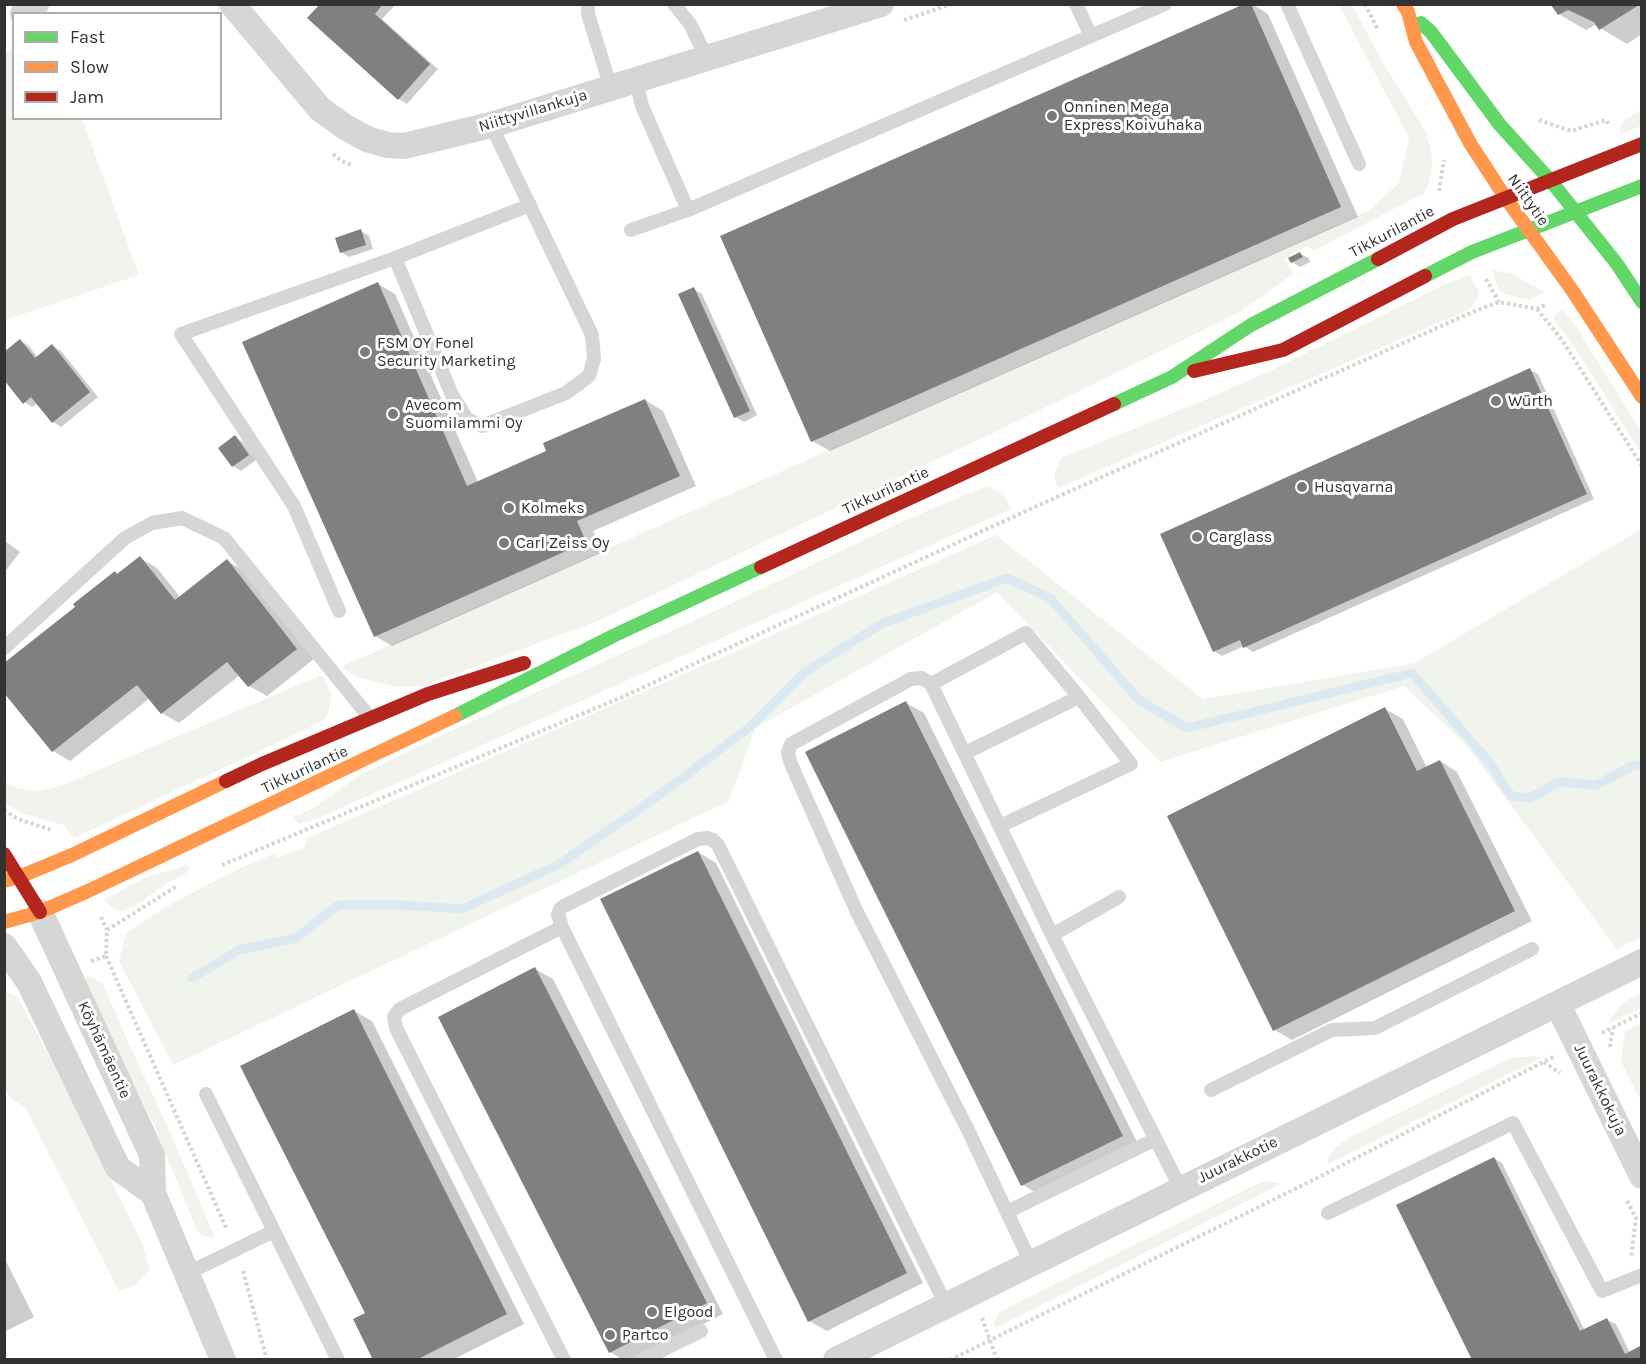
<!DOCTYPE html>
<meta charset="utf-8">
<style>
body{margin:0}
#map{position:relative;width:1646px;height:1364px;overflow:hidden;background:#fff;font-family:Karla,sans-serif}
canvas{display:block}
.frame{position:absolute;inset:0;border:6px solid #323232;pointer-events:none}
.legend{position:absolute;left:12px;top:12px;width:210px;height:108px;box-sizing:border-box;background:#fff;border:2px solid #adadad;margin:0;padding:8px 10px;list-style:none;font-size:18px;color:#323232}
.legend li{display:flex;align-items:center;gap:12px;height:30px}
.legend b{width:30px;border:2px solid #adadad}
</style>
<div id="map">
<canvas width="1646" height="1364"></canvas>
<div class="frame"></div>
<ul class="legend">
<li><b style="height:8px;background:#63d668"></b>Fast</li>
<li><b style="height:8px;background:#ff974d"></b>Slow</li>
<li><b style="height:8px;background:#b3261e"></b>Jam</li>
</ul>
</div>
<script>
const g = document.querySelector('canvas').getContext('2d');
g.lineJoin = 'round';
function paint(path, color) { g.fillStyle = color; g.fill(path, 'evenodd'); }
const toPath = rows => new Path2D(rows.map(r => 'M' + r).join(''));
function trace(path, color, width, dash) { g.strokeStyle = color; g.lineWidth = width; g.lineCap = dash ? 'butt' : 'round'; g.setLineDash(dash || []); g.stroke(path); }
function write(font, color, halo, rows, align = 'center') {
  g.font = font + ' Karla,sans-serif'; g.lineWidth = 6; g.setLineDash([]); g.textBaseline = 'middle'; g.strokeStyle = halo; g.fillStyle = color; for (const [text, x, y, turn = 0] of rows) {
    g.save(); g.translate(x, y); g.rotate((+turn || 0) * Math.PI / 180); g.textAlign = isNaN(turn) ? turn : align; if (halo) g.strokeText(text, 0, 0); g.fillText(text, 0, 0); g.restore();
  }
}
paint(toPath([
 [1339,5,1352,5,1382,61,1426,132,1431,149,1432,166,1430,181,1424,193,1313,251,1308,246,1285,258,1293,274,1238,313,999,430,600,620,423,686,391,686,360,678,341,667,1368,211,1399,183,1409,138],
 [13,47,14,118,82,119,139,275,5,320,4,54],
 [1641,110,1641,126,1621,134,1620,127,1625,119],
 [1492,270,1512,274,1545,292,1529,300,1515,297,1503,293,1498,288],
 [1470,275,1479,293,1475,303,1468,310,1058,488,1054,476,1061,458,1207,399,1272,370,1448,283],
 [1561,309,1575,325,1641,431,1641,453,1572,343,1554,320,1554,317],
 [990,487,1003,494,1011,509,314,820,299,824,293,818,315,807,360,775,440,736,711,613,910,518,983,488],
 [1641,529,1641,937,1617,949,1467,746,1404,686,1160,762,997,592,755,728,729,801,173,1065,119,961,126,933,173,903,232,872,275,853,277,858,304,848,307,838,723,657,996,535,1203,699,1415,663],
 [322,675,332,695,328,714,321,722,74,838,64,825,25,814,5,804,4,782,16,788,37,791,63,785],
 [187,865,190,867,185,874,169,882,136,905,123,911,115,910,104,900,144,878],
 [87,975,103,984,128,1042,171,1134,215,1238,202,1236,195,1226,155,1127,115,1047,86,982],
 [4,993,9,993,18,998,61,1077,84,1128,141,1240,150,1270,134,1286,119,1291,25,1107,10,1098,5,1089],
 [1641,993,1641,1008,1608,1024,1619,1007,1628,1000],
 [1641,1023,1641,1101,1621,1062,1625,1031],
 [1535,1056,1541,1058,1328,1164,1329,1157,1336,1147,1354,1135,1511,1058],
 [1271,1181,1281,1184,995,1328,994,1321,999,1313,1005,1309,1261,1182]
]), '#f1f3ed');
paint(toPath([
 [322,4,396,4,382,19,438,69,407,104,399,99],
 [1248,4,1252,4,1268,14,1358,217,830,451,812,441],
 [1553,4,1642,4,1642,34,1627,44,1595,25,1586,30,1559,14],
 [361,231,369,236,373,249,349,257,341,252],
 [1300,254,1309,258,1310,262,1300,267,1292,262],
 [378,284,395,294,478,482,548,452,645,400,663,411,696,486,593,531,603,552,392,646,375,636],
 [694,289,702,294,757,415,744,422,735,417],
 [20,341,28,345,38,358,52,346,61,351,98,397,61,427,53,422,38,403,32,407,24,402],
 [1530,370,1538,374,1594,499,1253,652,1244,646,1222,656,1214,651],
 [235,437,243,442,256,460,241,471,233,466,220,448],
 [4,540,20,552,4,573],
 [140,558,157,568,181,598,227,561,245,571,314,659,267,696,249,686,240,675,179,723,162,713,150,698,70,761,53,751,118,575],
 [906,703,924,713,1139,1146,1040,1195,1023,1185],
 [1385,709,1403,719,1427,768,1440,761,1457,772,1532,921,1292,1040,1275,1030],
 [698,852,716,863,923,1283,827,1331,809,1321],
 [535,969,553,979,723,1314,633,1360,623,1360,610,1352],
 [354,1011,372,1021,524,1324,452,1360,375,1360,367,1314],
 [1494,1158,1502,1163,1585,1331,1607,1320,1616,1324,1630,1353,1642,1360,1474,1360],
 [4,1257,34,1317,4,1332]
]), '#0003');
trace(toPath([
 [192,978,239,950,296,938,338,905,400,905,462,909,560,864,672,786,751,726,805,672,881,624,1007,578,1050,598,1139,700,1187,728,1412,673,1490,763,1511,796,1530,798,1559,782,1597,785,1632,766,1642,765]
]), '#dce9f0', 9);
paint(toPath([
 [320,4,383,4,375,14,430,64,398,100,307,18],
 [1244,4,1251,4,1341,207,811,442,720,236],
 [1551,5,1639,5,1599,30,1594,22,1568,10,1558,15],
 [361,229,366,245,340,253,335,238],
 [1300,252,1303,257,1291,263,1288,258],
 [378,282,467,486,546,451,543,443,645,399,680,476,577,521,586,542,374,637,242,342],
 [694,287,750,411,734,418,678,294],
 [20,339,35,358,52,344,90,392,52,423,31,397,23,404,4,380,4,352],
 [1530,368,1587,494,1243,648,1240,640,1213,652,1160,534],
 [235,435,249,455,232,467,218,448],
 [140,556,175,600,227,559,297,649,248,687,227,662,161,714,137,685,52,752,4,693,4,663,75,607,73,604,115,571,117,574],
 [906,701,1123,1136,1021,1186,805,752],
 [1385,707,1417,771,1440,760,1515,911,1273,1031,1167,816],
 [698,851,907,1273,808,1322,600,899],
 [535,967,707,1303,609,1353,438,1017],
 [354,1009,507,1314,416,1360,373,1360,353,1319,365,1313,240,1066],
 [1494,1157,1580,1331,1607,1318,1625,1354,1642,1345,1642,1360,1472,1360,1396,1205]
]), '#808080');
trace(toPath([
 [1365,4,1378,30],
 [904,20,952,4],
 [1539,120,1571,131,1606,120,1609,125],
 [333,154,341,161,352,165],
 [1439,191,1444,160],
 [1486,279,1499,302],
 [1537,309,1562,340,1642,466],
 [4,810,18,819,51,830],
 [222,865,620,698,1039,505,1475,311,1499,302,1537,309,1545,305],
 [101,917,107,930],
 [106,956,227,1230],
 [91,961,106,956,107,930,177,886],
 [1602,1033,1642,1013],
 [1610,1047,1613,1028],
 [1544,1062,1560,1073],
 [1627,1201,1636,1218,1631,1257],
 [243,1271,267,1360],
 [982,1318,997,1360],
 [950,1360,1313,1180,1555,1056]
]), '#d4d4d4', 4, [3, 3]);
trace(toPath([
 [588,4,588,14,611,88],
 [674,4,690,24,707,58],
 [1076,4,1091,36],
 [1287,4,1359,164],
 [636,80,642,106,688,210],
 [631,230,688,210,1165,4],
 [395,258,452,395,467,419,482,426,566,393,589,376,594,359,592,335,491,125],
 [339,611,294,506,181,334,395,258,530,205],
 [4,648,125,538,152,523,182,518,224,538,370,718],
 [931,684,1026,633,1079,697,1131,764,1000,826],
 [965,753,1079,697],
 [562,927,558,915,560,909,564,906,698,839,707,838,713,840,718,845,946,1305],
 [1052,935,1119,897],
 [1211,1090,1332,1030,1375,1028,1532,949],
 [206,1094,338,1360],
 [1007,1212,1156,1139],
 [1328,1213,1513,1123,1602,1291,1642,1275],
 [1031,1263,968,1130,857,912,791,764,788,753,791,744,911,679,922,678,931,684,1052,935,1181,1189],
 [188,1273,274,1231],
 [564,1360,396,1028,394,1017,400,1009,562,927,776,1360],
 [642,1360,701,1331]
]), '#d6d6d6', 14);
trace(toPath([
 [232,4,320,109,345,127,367,139,387,145,404,146,491,125,881,4],
 [23,14,36,4],
 [40,912,152,1155,153,1193,223,1360],
 [4,946,29,982,118,1168,153,1193],
 [1558,1005,1642,1176],
 [836,1360,1642,962]
]), '#d6d6d6', 26);
trace(toPath([
 [1421,23,1431,32,1500,125,1550,180,1617,264,1642,302],
 [1425,276,1472,252,1642,186],
 [1114,404,1172,377,1251,325,1378,259],
 [455,716,615,635,761,567]
]), '#63d668', 14);
trace(toPath([
 [1403,4,1408,12,1416,42,1470,143,1505,197,1572,290,1642,397],
 [4,881,19,877,72,855,226,781],
 [4,922,40,912,88,891,455,716]
]), '#ff974d', 14);
trace(toPath([
 [1378,259,1453,219,1642,144],
 [1194,371,1283,350,1425,276],
 [761,567,1114,404],
 [226,781,262,764,428,694,524,663],
 [4,854,40,912]
]), '#b3261e', 14);
for (const [x, y, r, color] of [
 [1052,116,6,"#7a7a7a"],
 [365,352,6,"#7a7a7a"],
 [1496,401,6,"#7a7a7a"],
 [393,414,6,"#7a7a7a"],
 [1302,487,6,"#7a7a7a"],
 [509,508,6,"#7a7a7a"],
 [1197,537,6,"#7a7a7a"],
 [504,543,6,"#7a7a7a"],
 [652,1312,6,"#7a7a7a"],
 [610,1335,6,"#7a7a7a"]
]) { const dot = new Path2D(); dot.arc(x, y, r, 0, 2 * Math.PI); g.fillStyle = color; g.fill(dot); trace(dot, '#fff', 2); }
write('16px', '#323232', '#fff', [
 ["Onninen Mega",1064,107],
 ["Express Koivuhaka",1064,125],
 ["FSM OY Fonel",377,343],
 ["Security Marketing",377,361],
 ["Würth",1508,401],
 ["Avecom",405,405],
 ["Suomilammi Oy",405,423],
 ["Husqvarna",1314,487],
 ["Kolmeks",521,508],
 ["Carglass",1209,537],
 ["Carl Zeiss Oy",516,543],
 ["Elgood",664,1312],
 ["Partco",622,1335]
], 'left');
write('16px', '#323232', '#fff', [
 ["Niittyvillankuja",533,111,-17],
 ["Niittytie",1528,200,55],
 ["Tikkurilantie",1392,232,-28],
 ["Tikkurilantie",886,491,-25],
 ["Tikkurilantie",305,770,-25],
 ["Köyhämäentie",104,1050,65],
 ["Juurakkokuja",1600,1090,64],
 ["Juurakkotie",1238,1160,-26]
]);
</script>
